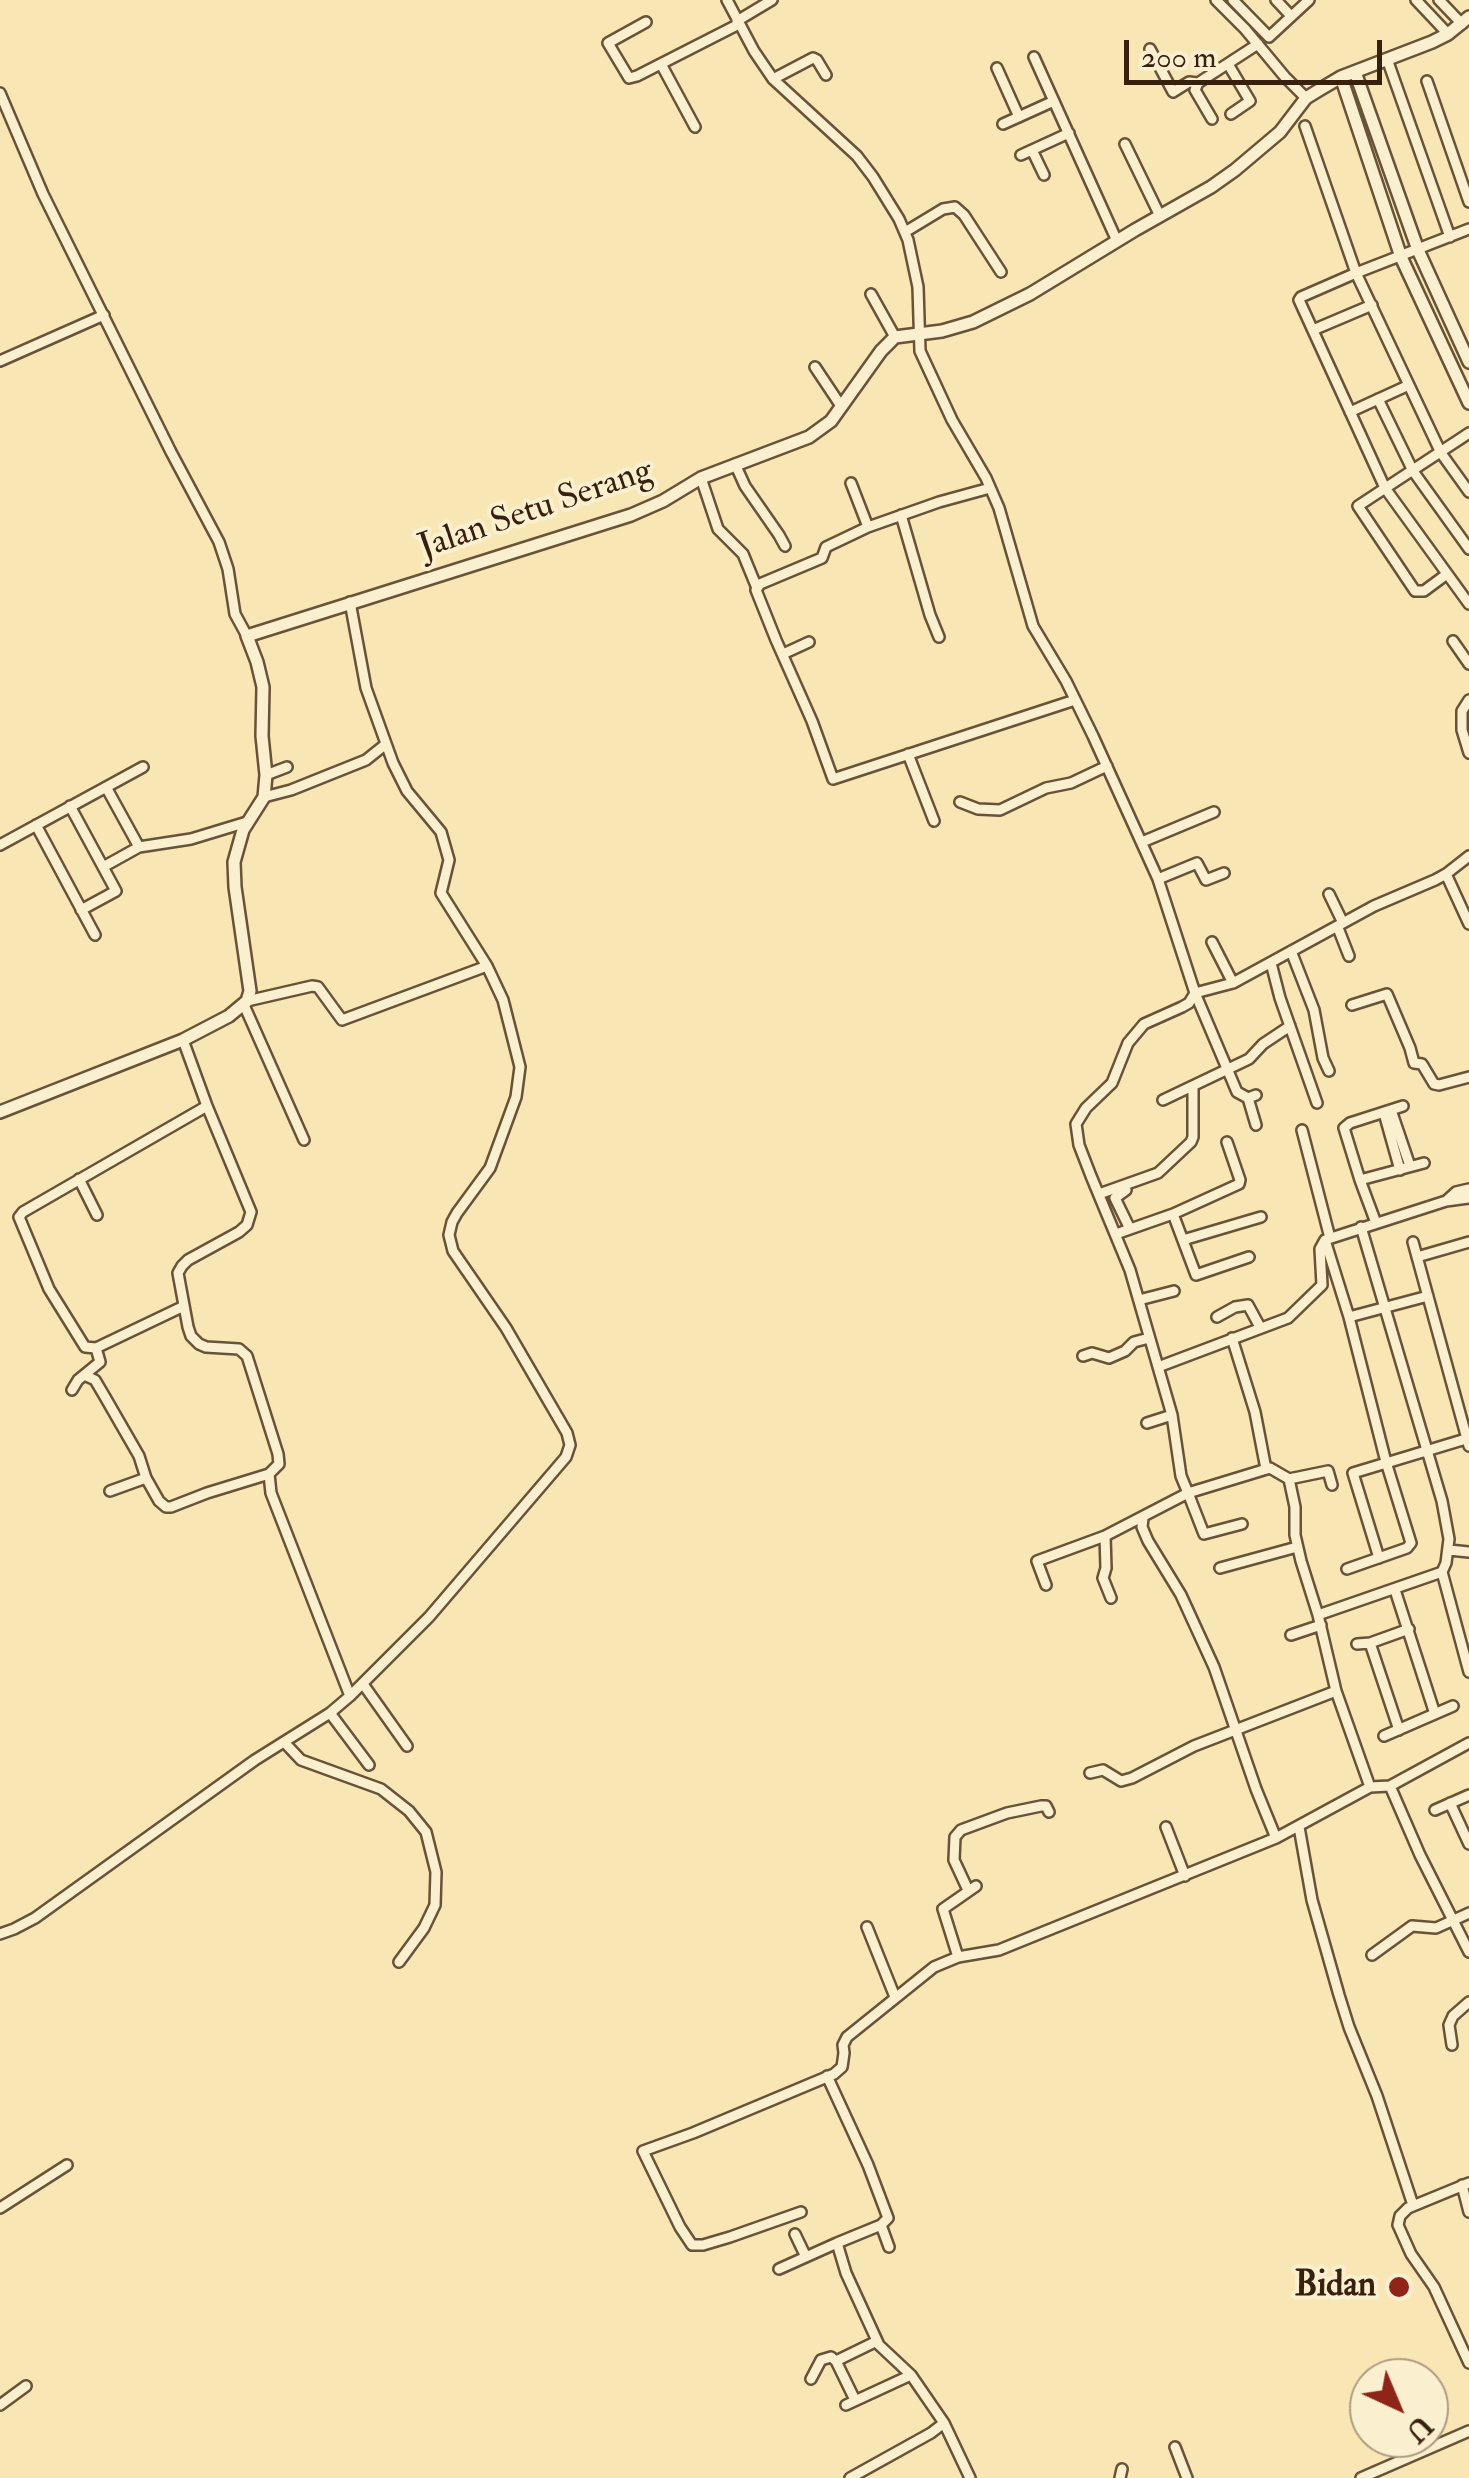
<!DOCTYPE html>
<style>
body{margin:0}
#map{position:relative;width:1469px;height:2478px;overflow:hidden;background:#f8e6b5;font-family:"IM FELL Double Pica",serif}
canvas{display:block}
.north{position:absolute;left:1349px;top:2358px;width:100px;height:100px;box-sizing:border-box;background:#faefcf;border:2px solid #ac9c82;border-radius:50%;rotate:136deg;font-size:28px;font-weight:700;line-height:40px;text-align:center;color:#38200f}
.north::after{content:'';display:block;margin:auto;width:35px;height:45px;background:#8f2418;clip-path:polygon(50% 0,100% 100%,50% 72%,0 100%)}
.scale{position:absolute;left:1124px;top:40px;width:258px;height:45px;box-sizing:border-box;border:5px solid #38200f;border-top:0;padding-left:12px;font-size:30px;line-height:35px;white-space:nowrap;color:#38200f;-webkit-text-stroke:8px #faefcf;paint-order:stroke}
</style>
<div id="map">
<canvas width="1469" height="2478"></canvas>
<div class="north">U</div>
<div class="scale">200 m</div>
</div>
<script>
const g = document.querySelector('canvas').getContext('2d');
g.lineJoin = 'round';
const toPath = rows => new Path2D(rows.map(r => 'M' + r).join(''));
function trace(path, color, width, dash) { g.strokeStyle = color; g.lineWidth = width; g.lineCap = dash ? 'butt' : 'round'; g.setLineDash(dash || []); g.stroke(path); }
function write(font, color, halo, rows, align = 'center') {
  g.font = font + ' "IM FELL Double Pica",serif'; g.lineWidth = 8; g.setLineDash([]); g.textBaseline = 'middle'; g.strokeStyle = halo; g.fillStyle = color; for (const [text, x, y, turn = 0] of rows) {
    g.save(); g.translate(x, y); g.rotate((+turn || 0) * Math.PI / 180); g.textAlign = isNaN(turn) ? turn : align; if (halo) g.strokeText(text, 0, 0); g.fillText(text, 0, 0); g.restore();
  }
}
const minor = toPath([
 [727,0,754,51,773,79,857,156,873,177,899,219,908,240,918,287,920,351,952,420,986,478,999,508,1033,626,1066,681,1093,736,1158,879,1195,993,1237,1092,1248,1098,1256,1095],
 [1216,0,1245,29,1285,77,1306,98],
 [1233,0,1269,37,1309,0],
 [1276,0,1291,16],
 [1416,0,1448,34],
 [1439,0,1462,24],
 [737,21,772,0],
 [646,22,608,43,629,78,637,76,739,24],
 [1150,49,1173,92,1189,82,1198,83],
 [1034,57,1117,241],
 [1387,59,1450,237],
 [661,64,695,127],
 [1228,64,1250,101,1231,114],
 [997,68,1019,117],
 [773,79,813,58,817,60,826,75],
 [1427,81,1469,202],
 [0,93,43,194,171,452,219,542,228,569,235,614,247,636],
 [1212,119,1195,90,1198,83,1258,44],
 [1003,124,1054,101],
 [1305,126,1356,273,1441,453,1469,492],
 [1125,144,1160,216],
 [1032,150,1044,175],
 [1021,155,1069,133],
 [1469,229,1356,273,1301,297,1299,300,1385,488,1469,604],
 [905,232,943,209,955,207,964,215,1001,272],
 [871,294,895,337],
 [1313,330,1372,305],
 [0,361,104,315],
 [815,367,841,406],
 [1378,399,1413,471,1469,549],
 [1350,412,1409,385],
 [735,464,745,486,779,535,785,546],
 [701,478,718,529,743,554,757,588],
 [851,483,868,527],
 [990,488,939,502,868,527,826,547,822,558,760,584,756,590,776,640,812,721,833,779,1075,700],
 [901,515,930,615,939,637],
 [1447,574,1424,591,1415,591,1358,506,1469,433],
 [1453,641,1469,664],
 [783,654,809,642],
 [1469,700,1462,711,1462,730,1469,753],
 [908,754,934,821],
 [266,775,287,767],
 [106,787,139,847],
 [264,797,291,790,366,760,386,744],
 [960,802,978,809,1000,810,1046,788,1071,783,1107,766],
 [70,806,116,891,81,910],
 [36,825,95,935],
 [1142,842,1214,812],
 [0,845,143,767],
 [103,867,139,847,191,839,247,822],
 [1446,874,1469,924],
 [1158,879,1197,863,1206,880,1224,873],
 [1329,894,1343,923],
 [1338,928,1349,956],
 [1212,942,1233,983],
 [1291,951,1314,1010,1323,1058,1329,1071],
 [1271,963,1280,998,1317,1103],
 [247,1001,312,986,318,987,342,1020,487,966],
 [244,1005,304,1140],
 [1352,1005,1387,994,1410,1048,1414,1063,1422,1064,1434,1084,1439,1085,1469,1077],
 [183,1040,207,1106,251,1212,247,1225,239,1232,188,1260,182,1266,178,1273,188,1327,191,1336,199,1344,206,1347,239,1349,247,1356,278,1454,279,1464,269,1474,271,1493,350,1696],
 [1248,1098,1256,1125],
 [1163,1100,1249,1059,1263,1044,1290,1026],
 [1391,1110,1410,1166],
 [1384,1113,1400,1170],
 [1302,1130,1330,1238],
 [79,1179,97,1215],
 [1360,1180,1424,1163],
 [1126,1190,1115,1198,1130,1229],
 [1099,1194,1158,1173,1191,1142,1193,1137,1193,1087],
 [1446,1201,1456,1192,1469,1189],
 [1173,1214,1196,1275,1249,1257],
 [1376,1223,1360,1180,1344,1128,1350,1123,1403,1106],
 [1361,1227,1442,1501,1449,1539,1446,1563,1442,1572,1469,1672],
 [1116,1234,1173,1214,1239,1184,1240,1180,1227,1142],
 [1183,1240,1261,1217],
 [1325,1240,1349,1317,1386,1462,1411,1543,1407,1548,1347,1569],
 [1325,1240,1446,1201,1469,1198],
 [1413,1242,1469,1446],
 [1417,1257,1469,1242],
 [1139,1300,1174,1291],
 [184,1306,96,1348,85,1347,49,1289,19,1217,23,1212,207,1106],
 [1217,1317,1235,1307,1248,1305,1260,1327],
 [1349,1317,1428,1296],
 [1232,1338,1255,1412,1266,1469],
 [1083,1356,1092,1353,1109,1358,1125,1351,1134,1342,1149,1338],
 [1158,1367,1288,1318,1322,1285,1320,1249,1325,1240],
 [84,1375,95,1380,105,1397,139,1456,146,1478],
 [72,1390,78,1380,100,1362,96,1348],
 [1147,1423,1172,1415],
 [1289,1479,1328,1471,1332,1485],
 [110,1491,146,1478,159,1501,166,1507,171,1507,207,1493,269,1474],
 [1143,1518,1142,1527,1148,1541,1181,1595,1214,1667,1256,1789,1276,1838],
 [1105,1536,1106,1568,1103,1578,1111,1598],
 [1449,1550,1469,1552],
 [1379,1558,1353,1473,1469,1438],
 [1220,1568,1297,1547],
 [1046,1585,1037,1561,1105,1536,1188,1493,1204,1534,1242,1524],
 [1395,1590,1435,1714],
 [1318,1615,1442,1572],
 [1291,1635,1321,1625],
 [1370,1643,1399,1730],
 [1357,1644,1370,1643,1409,1629],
 [363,1684,407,1746],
 [330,1713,369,1765],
 [1384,1736,1453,1706],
 [284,1742,301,1760,381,1789,409,1811,426,1832,436,1872,435,1905,424,1928,399,1962],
 [1090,1773,1103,1770,1121,1781,1132,1778,1194,1746,1336,1691],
 [1390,1786,1420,1855,1469,1952],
 [1370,1787,1336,1691,1318,1615,1301,1561,1295,1535,1295,1507,1289,1479,1270,1468,1188,1493,1181,1476,1172,1415,1130,1270,1091,1176,1079,1145,1076,1124,1086,1108,1112,1083,1128,1043,1144,1024,1182,1007,1189,1003,1195,993,1233,983,1374,906,1435,880,1446,874,1469,856],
 [1450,1803,1469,1844],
 [1435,1810,1469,1795],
 [1166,1827,1185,1876],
 [1299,1827,1312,1900,1339,1995,1349,2027,1377,2096,1413,2205],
 [968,1890,954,1860,955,1837,961,1830,1007,1813,1041,1806,1046,1806,1049,1812],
 [867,1927,895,1997],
 [0,1934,14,1929,35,1918,255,1760,330,1713,350,1696,429,1617,566,1457,570,1445,567,1433,506,1328,453,1251,449,1235,452,1222,457,1213,490,1168,516,1097,520,1067,503,1000,487,966,441,893,449,860,441,832,407,791,393,763,366,688,350,602],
 [1372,1955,1412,1926,1436,1928,1469,1913],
 [958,1957,943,1909,976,1886],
 [1452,2045,1449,2025,1453,2016,1469,2002],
 [827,2076,868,2165,888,2218,881,2225,837,2243,846,2273,879,2345,911,2375,944,2423,970,2478],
 [1469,2183,1408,2208,1400,2216,1398,2225,1411,2254,1434,2287,1469,2363],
 [1462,2185,1469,2212],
 [0,2208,67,2165],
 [801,2212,730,2237,703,2245,692,2245,680,2227,643,2151,693,2133,834,2074,842,2067,844,2053,843,2045,847,2037,934,1967,958,1957,999,1950,1276,1838,1370,1787,1390,1786,1469,1743],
 [881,2225,889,2247],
 [795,2234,806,2257],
 [779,2269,837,2243],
 [836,2361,877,2341],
 [811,2379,821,2360,831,2357,836,2361,855,2400],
 [0,2405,26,2386],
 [846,2405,911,2375],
 [1175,2447,1187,2478],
 [850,2478,931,2433,944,2423],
 [1120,2478,1122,2469],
 [1361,2478,1469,2431]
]);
const tertiary = toPath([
 [1355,72,1418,250,1469,362],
 [1341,77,1401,257,1469,403],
 [0,1112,183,1040,229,1016,247,1001,250,991,235,887,234,862,243,830,264,797,266,775,262,736,263,687,257,662,247,636,631,515,663,501,701,478,809,437,831,421,881,351,895,337,942,331,973,322,1030,294,1135,230,1211,187,1235,170,1280,132,1306,98,1319,90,1341,77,1432,42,1448,34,1469,17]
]);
trace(minor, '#685238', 14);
trace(tertiary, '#685238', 16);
trace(minor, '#faefcf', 9);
trace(tertiary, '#faefcf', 11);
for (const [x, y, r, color] of [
 [1399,2287,12,"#8f2418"]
]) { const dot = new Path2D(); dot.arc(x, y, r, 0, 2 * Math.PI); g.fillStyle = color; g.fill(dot); trace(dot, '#faefcf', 4); }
write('35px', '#38200f', '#faefcf', [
 ["Jalan Setu Serang",536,511,-19]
]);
write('bold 35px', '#38200f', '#faefcf', [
 ["Bidan",1376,2287]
], 'right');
</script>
